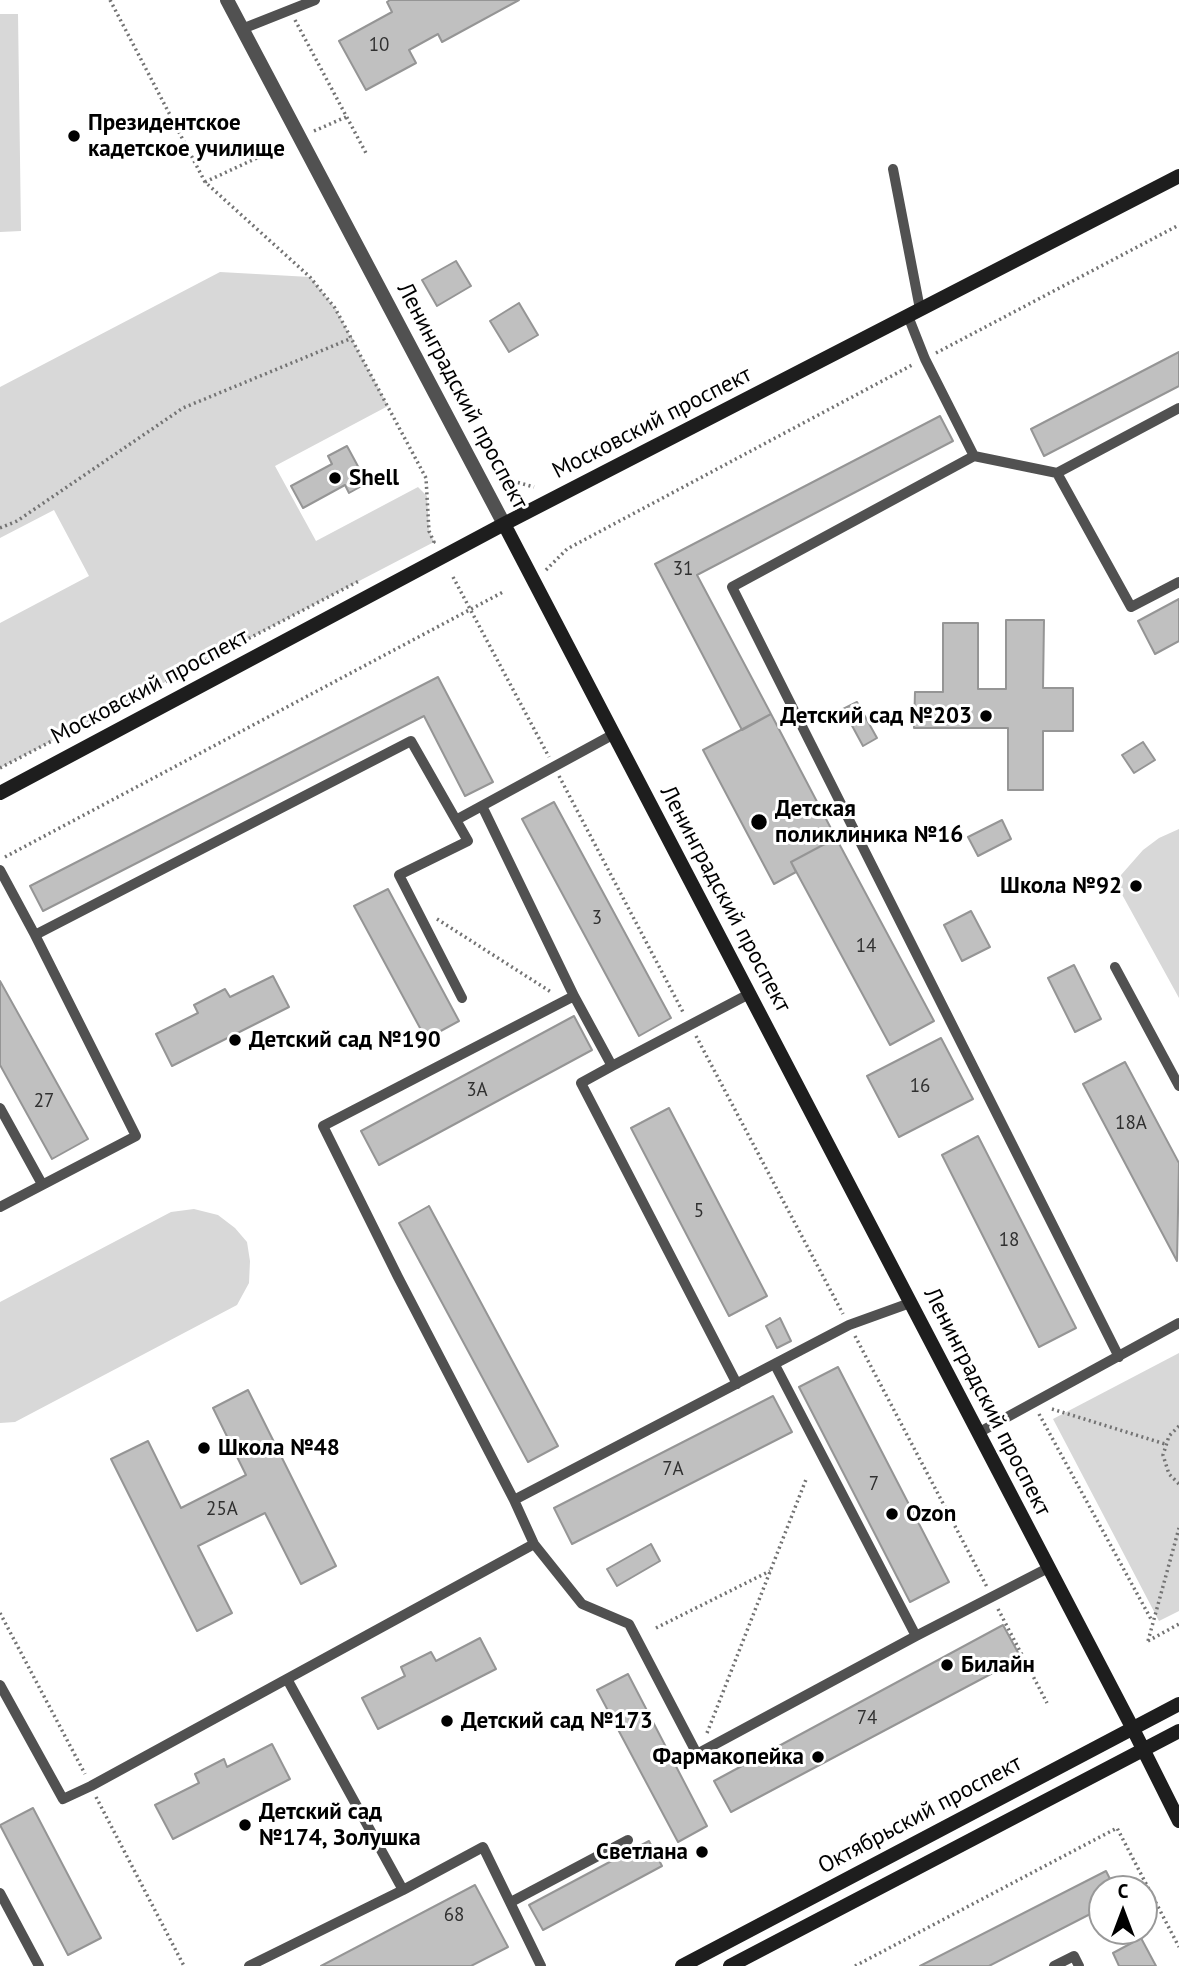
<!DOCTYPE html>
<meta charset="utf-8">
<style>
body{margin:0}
#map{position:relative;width:1179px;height:1966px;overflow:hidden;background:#fff;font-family:"PT Sans",sans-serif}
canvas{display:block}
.north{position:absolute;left:1088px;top:1875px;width:70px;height:70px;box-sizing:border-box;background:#fff;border:2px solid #999;border-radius:50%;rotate:0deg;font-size:19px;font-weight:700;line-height:28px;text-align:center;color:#000}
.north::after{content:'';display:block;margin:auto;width:24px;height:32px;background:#000;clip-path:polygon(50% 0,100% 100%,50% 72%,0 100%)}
</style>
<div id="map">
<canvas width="1179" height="1966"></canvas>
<div class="north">С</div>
</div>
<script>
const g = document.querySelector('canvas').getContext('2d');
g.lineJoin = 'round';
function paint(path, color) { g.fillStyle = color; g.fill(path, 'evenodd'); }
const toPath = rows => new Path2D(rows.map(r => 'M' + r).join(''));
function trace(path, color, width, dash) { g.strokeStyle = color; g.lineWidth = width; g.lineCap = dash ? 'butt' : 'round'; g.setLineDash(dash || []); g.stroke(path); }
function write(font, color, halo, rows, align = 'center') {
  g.font = font + ' "PT Sans",sans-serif'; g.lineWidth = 6; g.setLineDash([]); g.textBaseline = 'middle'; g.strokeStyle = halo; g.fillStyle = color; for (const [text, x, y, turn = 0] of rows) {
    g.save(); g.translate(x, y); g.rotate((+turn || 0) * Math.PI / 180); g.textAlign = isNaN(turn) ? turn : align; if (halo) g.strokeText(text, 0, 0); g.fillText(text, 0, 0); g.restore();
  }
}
paint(toPath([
 [0,14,18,14,21,231,0,232],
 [220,272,310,277,335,308,388,406,275,466,316,541,418,487,427,496,429,531,434,542,0,768,0,623,89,576,54,510,0,538,0,387],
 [1179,829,1179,998,1119,889,1121,875,1143,850,1159,838],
 [194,1209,218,1215,235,1228,247,1242,250,1261,249,1283,237,1305,15,1422,0,1423,0,1302,171,1212],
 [1179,1353,1179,1611,1159,1621,1053,1419]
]), '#d8d8d8');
const building = toPath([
 [390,0,519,0,442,42,438,34,409,50,416,63,366,90,339,41,392,12,387,2,390,0],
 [456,261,471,286,437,306,422,280,456,261],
 [519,303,538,335,509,352,490,321,519,303],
 [1179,352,1179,386,1044,456,1031,429,1179,352],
 [940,416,953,441,697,575,771,714,742,730,655,564,940,416],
 [347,446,367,483,349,493,345,485,303,508,291,486,332,464,328,456,347,446],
 [1179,599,1179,641,1155,654,1138,621,1179,599],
 [1006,620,1044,620,1043,688,1073,688,1073,731,1043,731,1043,790,1008,790,1008,728,914,728,915,692,943,692,943,623,978,623,978,689,1006,689,1006,620],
 [438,677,493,782,465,796,424,716,43,911,30,886,438,677],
 [857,702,877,738,863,746,843,709,857,702],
 [771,714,836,838,791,862,796,872,774,884,703,750,771,714],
 [1143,742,1155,760,1134,773,1122,755,1143,742],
 [554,802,671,1018,639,1036,522,819,554,802],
 [1002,820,1011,839,978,856,968,837,1002,820],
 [836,838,934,1021,890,1045,791,862,836,838],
 [388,889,459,1021,426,1039,354,906,388,889],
 [971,911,990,947,962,961,944,925,971,911],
 [1074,965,1101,1019,1075,1032,1048,978,1074,965],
 [273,976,289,1007,172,1066,156,1034,198,1013,194,1005,225,989,230,997,273,976],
 [0,981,88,1139,52,1159,0,1065,0,981],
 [574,1016,592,1050,379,1165,361,1131,574,1016],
 [941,1038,973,1099,899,1137,867,1076,941,1038],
 [1125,1062,1179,1163,1177,1261,1083,1084,1125,1062],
 [669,1108,767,1296,729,1316,631,1128,669,1108],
 [978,1136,1076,1328,1039,1347,942,1155,978,1136],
 [429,1206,558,1446,528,1462,399,1223,429,1206],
 [780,1318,791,1341,777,1348,766,1326,780,1318],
 [838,1367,949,1582,910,1602,799,1387,838,1367],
 [248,1390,336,1566,301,1584,265,1513,198,1546,232,1613,197,1631,111,1459,148,1441,181,1508,246,1475,213,1408,248,1390],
 [773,1396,792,1432,572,1544,554,1508,773,1396],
 [651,1544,660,1561,617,1586,607,1569,651,1544],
 [1003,1625,1021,1658,731,1812,714,1781,1003,1625],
 [480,1638,496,1669,378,1729,362,1698,405,1676,401,1667,431,1652,436,1661,480,1638],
 [628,1674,707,1826,678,1842,597,1690,628,1674],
 [272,1744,290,1779,173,1839,155,1805,199,1783,195,1774,224,1759,227,1767,272,1744],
 [33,1808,101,1938,68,1955,0,1825,33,1808],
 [649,1841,662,1866,543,1930,529,1905,649,1841],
 [1106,1871,1115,1889,1102,1889,1102,1908,989,1966,920,1966,1106,1871],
 [475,1885,508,1947,471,1966,321,1966,475,1885],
 [1141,1938,1156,1966,1119,1966,1113,1953,1141,1938]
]);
paint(building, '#c0c0c0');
trace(building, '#959595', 2);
trace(toPath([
 [110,0,205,182,310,277,335,308,426,478,429,531,434,542,431,544],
 [295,20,367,155],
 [314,131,346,117],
 [205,182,285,145],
 [936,353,1179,225],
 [502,478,534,487],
 [0,528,17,521,183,408,352,338],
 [546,570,567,549,914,364],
 [453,577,549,757],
 [0,768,359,581],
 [559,776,684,1014],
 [5,857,505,591],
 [437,919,551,992],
 [696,1036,843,1314],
 [855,1336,987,1587],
 [1052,1409,1165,1444],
 [1039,1414,1152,1621],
 [1179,1426,1169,1436,1163,1455,1169,1474,1179,1484],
 [998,1609,1047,1703],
 [0,1613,85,1774],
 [656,1628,770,1571],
 [1148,1641,1179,1528],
 [1148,1641,1179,1624],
 [707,1733,807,1477],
 [96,1797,184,1966],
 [855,1966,1117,1828,1179,1947]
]), '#737373', 3.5, [2, 3.5]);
trace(toPath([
 [242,29,315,0],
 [893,169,920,309],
 [908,316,925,359,974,456],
 [1057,473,1131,607,1179,582],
 [482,806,574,996],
 [456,820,468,841,399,875,462,998],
 [0,870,35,935],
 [1115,967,1179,1086],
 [612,1066,581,1083,737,1384],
 [0,1108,42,1184],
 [0,1207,136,1136,35,935,411,741,456,820,614,734],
 [1119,1357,732,587,974,456,1057,473,1179,408],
 [775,1365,916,1636],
 [978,1433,1179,1323],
 [514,1500,398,1277,323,1126,574,996,612,1066,749,994],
 [534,1544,582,1604,629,1624,697,1754,916,1636,1048,1568],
 [0,1685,63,1799,91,1786,534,1544,514,1500,849,1325,910,1303],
 [403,1890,483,1847,541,1966],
 [0,1893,39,1966],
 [511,1902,628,1840],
 [249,1966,403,1890,287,1679],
 [1054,1966,1074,1956,1079,1966]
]), '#515151', 10);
trace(toPath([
 [227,0,504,524]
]), '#515151', 14);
trace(toPath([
 [504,524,1133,1729,1179,1821],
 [0,793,504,524,1179,176],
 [682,1966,1179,1704],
 [730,1966,1179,1731]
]), '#1e1e1e', 14);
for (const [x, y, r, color] of [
 [74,136,7,"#000"],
 [335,478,7,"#000"],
 [986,716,7,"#000"],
 [759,822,9,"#000"],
 [1136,886,7,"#000"],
 [235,1040,7,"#000"],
 [204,1448,7,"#000"],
 [892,1514,7,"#000"],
 [947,1665,7,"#000"],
 [447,1721,7,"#000"],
 [818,1757,7,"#000"],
 [245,1825,7,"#000"],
 [702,1852,7,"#000"]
]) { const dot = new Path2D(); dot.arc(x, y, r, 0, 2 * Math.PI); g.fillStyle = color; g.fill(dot); trace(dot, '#fff', 2.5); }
write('19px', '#303030', null, [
 ["10",379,46],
 ["31",683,570],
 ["3",597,919],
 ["14",866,947],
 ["16",920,1087],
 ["3А",477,1091],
 ["27",44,1102],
 ["18А",1131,1124],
 ["5",699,1212],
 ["18",1009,1241],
 ["7А",673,1470],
 ["7",874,1485],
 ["25А",222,1510],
 ["74",867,1719],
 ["68",454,1916]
]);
write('bold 23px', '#000', '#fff', [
 ["Президентское",88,123],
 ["кадетское училище",88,149],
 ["Shell",349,478],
 ["Детский сад №203",972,716,"right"],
 ["Детская",775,809],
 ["поликлиника №16",775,835],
 ["Школа №92",1122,886,"right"],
 ["Детский сад №190",249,1040],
 ["Школа №48",218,1448],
 ["Ozon",906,1514],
 ["Билайн",961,1665],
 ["Детский сад №173",461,1721],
 ["Фармакопейка",804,1757,"right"],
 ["Детский сад",259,1812],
 ["№174, Золушка",259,1838],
 ["Светлана",688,1852,"right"]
], 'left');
write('23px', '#000', '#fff', [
 ["Ленинградский проспект",462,396,62],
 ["Московский проспект",652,423,-27],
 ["Московский проспект",150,687,-28],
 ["Ленинградский проспект",725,899,62],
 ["Ленинградский проспект",987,1402,63],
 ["Октябрьский проспект",920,1815,-28]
]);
</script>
